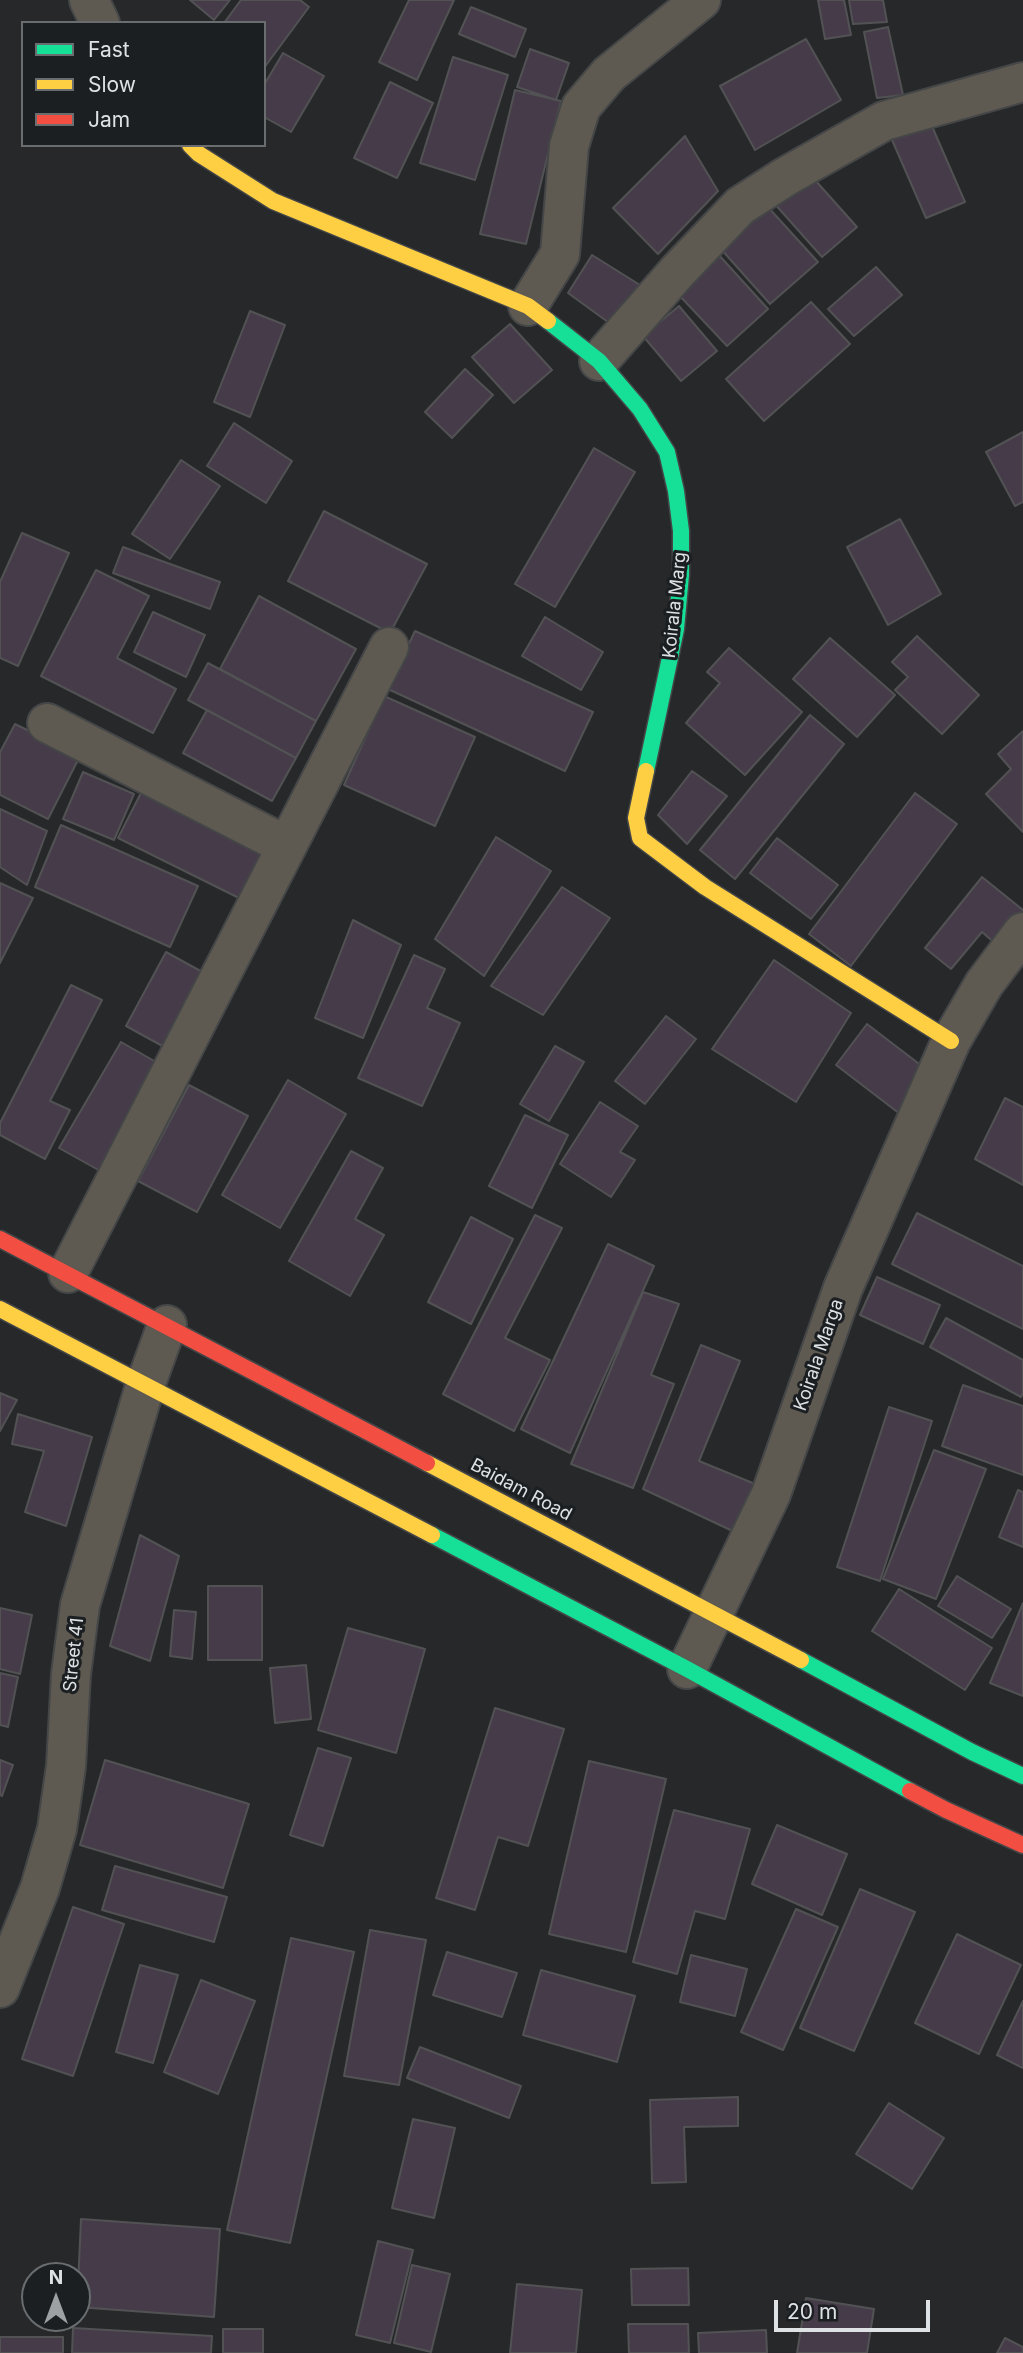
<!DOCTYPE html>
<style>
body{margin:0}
#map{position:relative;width:1023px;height:2353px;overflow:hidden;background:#26282a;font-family:Inter,sans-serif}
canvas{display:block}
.legend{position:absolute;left:21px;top:21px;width:245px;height:126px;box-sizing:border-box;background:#1b1f22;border:2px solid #696d70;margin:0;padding:9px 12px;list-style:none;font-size:21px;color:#dfe2e4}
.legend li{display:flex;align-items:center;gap:14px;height:35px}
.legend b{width:35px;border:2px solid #696d70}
.north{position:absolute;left:21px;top:2262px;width:70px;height:70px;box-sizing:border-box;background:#1b1f22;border:2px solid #696d70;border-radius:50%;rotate:0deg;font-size:19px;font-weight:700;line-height:28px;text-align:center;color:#dfe2e4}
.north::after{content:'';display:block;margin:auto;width:24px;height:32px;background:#9ea1a3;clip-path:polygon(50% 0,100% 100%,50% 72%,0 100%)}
.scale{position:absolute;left:774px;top:2300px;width:156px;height:32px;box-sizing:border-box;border:4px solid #dfe2e4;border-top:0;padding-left:9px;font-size:21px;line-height:24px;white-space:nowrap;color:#dfe2e4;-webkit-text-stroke:5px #1b1f22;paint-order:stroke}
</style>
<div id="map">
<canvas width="1023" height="2353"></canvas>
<ul class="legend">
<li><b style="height:9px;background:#16e098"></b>Fast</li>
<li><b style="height:9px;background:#ffcf43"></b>Slow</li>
<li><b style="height:9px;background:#f24e42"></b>Jam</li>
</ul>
<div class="north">N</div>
<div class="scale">20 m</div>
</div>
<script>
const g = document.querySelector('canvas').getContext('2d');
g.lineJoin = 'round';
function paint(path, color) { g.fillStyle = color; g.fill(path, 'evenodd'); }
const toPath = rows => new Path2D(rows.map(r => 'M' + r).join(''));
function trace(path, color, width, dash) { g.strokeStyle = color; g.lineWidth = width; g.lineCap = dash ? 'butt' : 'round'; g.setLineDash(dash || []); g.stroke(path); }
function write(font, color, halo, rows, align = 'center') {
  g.font = font + ' Inter,sans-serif'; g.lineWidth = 6; g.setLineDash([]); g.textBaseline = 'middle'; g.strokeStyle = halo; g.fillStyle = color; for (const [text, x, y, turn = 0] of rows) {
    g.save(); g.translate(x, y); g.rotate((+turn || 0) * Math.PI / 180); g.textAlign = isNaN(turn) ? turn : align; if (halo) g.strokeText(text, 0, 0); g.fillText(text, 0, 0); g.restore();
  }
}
const building = toPath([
 [190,0,230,0,214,20,190,0],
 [241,0,300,0,309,7,264,68,264,23,224,23,241,0],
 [409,0,454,0,417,80,379,62,409,0],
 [818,0,844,0,851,35,825,39,818,0],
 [849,0,883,0,887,22,853,24,849,0],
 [471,7,526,29,515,57,459,34,471,7],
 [888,27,903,95,877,98,864,32,888,27],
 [806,39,841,100,755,150,720,86,806,39],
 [530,49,569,63,556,100,517,87,530,49],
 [283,53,324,76,291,132,264,117,264,85,283,53],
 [453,57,508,75,475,180,420,163,453,57],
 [390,82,433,103,397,178,354,158,390,82],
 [515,90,561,101,526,244,480,234,515,90],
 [928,117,965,202,926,218,889,133,928,117],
 [685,136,718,191,658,254,613,208,685,136],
 [807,171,857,227,822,257,773,202,807,171],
 [767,206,818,262,770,304,720,248,767,206],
 [718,254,768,309,727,346,676,292,718,254],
 [592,255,640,285,612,325,568,293,592,255],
 [876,267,902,295,854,336,828,309,876,267],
 [811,302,850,344,764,421,726,379,811,302],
 [679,306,717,351,681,381,643,336,679,306],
 [250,311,285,325,250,417,214,402,250,311],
 [510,324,552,370,514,403,472,357,510,324],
 [465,369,493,395,452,438,425,412,465,369],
 [234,423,292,461,266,503,207,466,234,423],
 [1023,432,1023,502,1015,506,986,452,1023,432],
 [594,448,635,472,555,607,515,584,594,448],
 [181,460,220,486,170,559,132,534,181,460],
 [324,511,427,564,390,633,288,581,324,511],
 [900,519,941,594,888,625,847,547,900,519],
 [22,533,69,553,18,666,0,658,0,582,22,533],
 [123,547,220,582,210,609,113,573,123,547],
 [96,570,149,596,117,658,176,689,153,733,41,676,96,570],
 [259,596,356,649,316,721,220,669,259,596],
 [153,612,205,635,186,677,134,652,153,612],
 [545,617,603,652,581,690,522,656,545,617],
 [415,631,593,712,565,771,388,689,415,631],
 [917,636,979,695,942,734,895,690,908,677,892,662,917,636],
 [830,638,895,695,857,737,793,679,830,638],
 [729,648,802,712,745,775,686,723,720,683,707,672,729,648],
 [208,663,316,721,296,758,188,700,208,663],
 [384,696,475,737,435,826,344,785,384,696],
 [207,710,296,758,272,801,183,753,207,710],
 [810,715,844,744,735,879,700,850,810,715],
 [15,724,80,756,48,819,0,795,0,752,15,724],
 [1023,731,1023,832,986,794,1011,769,998,754,1023,731],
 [692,771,727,796,687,844,658,815,692,771],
 [83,772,134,794,114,840,63,819,83,772],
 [144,787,273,850,247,902,118,838,144,787],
 [915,793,957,824,851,966,809,934,915,793],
 [0,809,47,831,27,885,0,867,0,809],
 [61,825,198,886,170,947,35,887,61,825],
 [496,837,551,871,484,976,435,939,496,837],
 [777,838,838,885,811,919,750,873,777,838],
 [982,877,1023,910,1023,913,997,945,982,932,951,969,925,948,982,877],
 [0,883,33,898,0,963,0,883],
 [562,887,610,918,543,1015,491,986,562,887],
 [353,920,401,945,363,1038,315,1018,353,920],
 [166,952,206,974,166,1048,126,1026,166,952],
 [414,955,445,969,427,1008,460,1023,422,1106,358,1078,414,955],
 [774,960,851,1013,796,1102,712,1049,774,960],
 [71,985,102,1000,50,1101,70,1110,45,1159,0,1135,0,1123,71,985],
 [666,1016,696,1039,645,1104,615,1081,666,1016],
 [867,1024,931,1073,900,1114,836,1065,867,1024],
 [121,1042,163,1066,102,1172,59,1148,121,1042],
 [555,1046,584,1062,549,1121,520,1104,555,1046],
 [288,1080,346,1114,280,1228,222,1195,288,1080],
 [189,1085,248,1116,197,1212,138,1181,189,1085],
 [1005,1098,1023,1107,1023,1185,975,1159,1005,1098],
 [600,1102,638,1126,620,1152,635,1160,611,1197,560,1164,600,1102],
 [525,1115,568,1135,532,1208,489,1186,525,1115],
 [351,1151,383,1168,355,1219,384,1235,350,1296,289,1261,351,1151],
 [917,1213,1023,1266,1023,1329,892,1264,917,1213],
 [535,1215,562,1228,505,1338,550,1360,514,1431,443,1394,535,1215],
 [471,1217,513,1239,471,1324,428,1302,471,1217],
 [608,1244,654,1266,570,1453,521,1429,608,1244],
 [877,1277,940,1305,923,1344,860,1315,877,1277],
 [643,1292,679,1304,651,1375,674,1384,633,1488,571,1464,643,1292],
 [946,1318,1023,1360,1023,1393,1021,1397,930,1347,946,1318],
 [701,1345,740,1361,699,1461,760,1486,739,1534,643,1489,701,1345],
 [963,1385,1023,1406,1023,1475,942,1446,963,1385],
 [0,1393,17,1400,0,1431,0,1393],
 [889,1407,932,1421,880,1581,837,1567,889,1407],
 [18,1414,92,1437,66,1526,25,1512,44,1451,12,1444,18,1414],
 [934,1450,986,1469,936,1599,883,1579,934,1450],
 [1018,1490,1023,1492,1023,1547,999,1537,1018,1490],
 [140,1535,179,1556,150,1661,110,1646,140,1535],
 [957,1576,1011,1609,992,1638,938,1606,957,1576],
 [208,1586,262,1586,262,1660,208,1660,208,1586],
 [899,1589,992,1648,965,1690,872,1631,899,1589],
 [1023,1603,1023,1696,990,1683,1023,1603],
 [0,1608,32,1615,20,1674,0,1669,0,1608],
 [174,1610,196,1612,192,1659,170,1656,174,1610],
 [348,1628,425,1649,396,1753,318,1730,348,1628],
 [306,1665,311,1719,275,1723,270,1668,306,1665],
 [0,1673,18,1677,8,1727,0,1725,0,1673],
 [495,1708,564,1729,528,1846,498,1837,475,1910,436,1898,495,1708],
 [318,1748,351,1758,323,1846,290,1835,318,1748],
 [0,1760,13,1765,2,1796,0,1795,0,1760],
 [105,1760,249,1804,223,1888,80,1845,105,1760],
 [589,1761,666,1779,626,1952,549,1934,589,1761],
 [674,1810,750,1829,725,1919,695,1911,677,1974,633,1962,674,1810],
 [777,1825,847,1854,822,1915,752,1884,777,1825],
 [115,1866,227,1897,214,1942,102,1910,115,1866],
 [860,1889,915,1912,854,2051,800,2028,860,1889],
 [73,1907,124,1924,73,2076,22,2059,73,1907],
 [796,1909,838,1927,783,2050,741,2032,796,1909],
 [370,1930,426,1940,399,2085,344,2076,370,1930],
 [957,1934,1021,1965,979,2054,915,2023,957,1934],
 [291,1938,354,1952,290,2243,227,2230,291,1938],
 [447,1952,517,1973,502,2017,433,1995,447,1952],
 [691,1955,747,1969,735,2016,680,2002,691,1955],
 [140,1965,178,1975,153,2063,116,2052,140,1965],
 [541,1970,635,1996,617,2062,523,2035,541,1970],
 [201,1980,255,2001,218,2094,164,2072,201,1980],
 [1023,2001,1023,2068,997,2055,1023,2001],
 [420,2047,521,2086,509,2118,407,2078,420,2047],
 [738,2097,738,2126,684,2127,686,2182,652,2183,650,2100,738,2097],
 [889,2103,944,2138,912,2189,856,2154,889,2103],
 [413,2119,455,2128,434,2218,392,2208,413,2119],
 [81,2219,220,2229,214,2317,77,2307,81,2219],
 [378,2241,413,2250,390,2343,356,2335,378,2241],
 [412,2265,450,2274,431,2352,394,2343,412,2265],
 [688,2268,689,2305,632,2305,631,2269,688,2268],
 [517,2284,582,2290,576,2353,510,2353,517,2284],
 [806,2298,874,2309,867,2353,797,2353,806,2298],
 [628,2324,688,2324,689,2353,629,2353,628,2324],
 [73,2328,212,2336,211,2353,72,2353,73,2328],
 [223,2329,263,2329,263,2353,223,2353,223,2329],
 [766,2330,767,2353,699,2353,698,2333,766,2330],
 [0,2337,63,2337,63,2353,0,2353,0,2337],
 [1005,2338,1023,2347,1023,2353,997,2353,1005,2338]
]);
paint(building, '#463c49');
trace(building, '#525254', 2);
const street = toPath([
 [89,0,100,23],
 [528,306,560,254,569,146,581,107,609,74,701,0],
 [599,361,677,272,740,206,785,177,884,121,1023,82],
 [47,723,287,846],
 [68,1273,389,647],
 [687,1669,771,1494,843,1288,951,1041,984,984,1023,932],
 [0,1988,40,1888,57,1829,66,1766,71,1674,80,1605,145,1386,167,1325]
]);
const fast = toPath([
 [548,321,599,361,640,409,667,452,676,491,681,531,681,575,676,629,646,771],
 [432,1535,687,1669,910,1791],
 [801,1660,972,1752,1023,1776]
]);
const slow = toPath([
 [190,145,199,154,273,201,528,306,548,321],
 [646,771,636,818,640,838,705,887,951,1041],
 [0,1309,432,1535],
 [427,1463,801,1660]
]);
const jam = toPath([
 [0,1239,427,1463],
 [910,1791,946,1810,1023,1845]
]);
trace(street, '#444647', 42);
trace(fast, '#444647', 19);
trace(slow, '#444647', 19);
trace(jam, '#444647', 19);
trace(street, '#5f5a51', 38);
trace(fast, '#16e098', 16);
trace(slow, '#ffcf43', 16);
trace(jam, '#f24e42', 16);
write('18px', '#dfe2e4', '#1b1f22', [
 ["Koirala Marg",675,605,-84],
 ["Koirala Marga",819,1355,-71],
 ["Baidam Road",521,1490,28],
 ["Street 41",74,1655,-84]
]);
</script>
